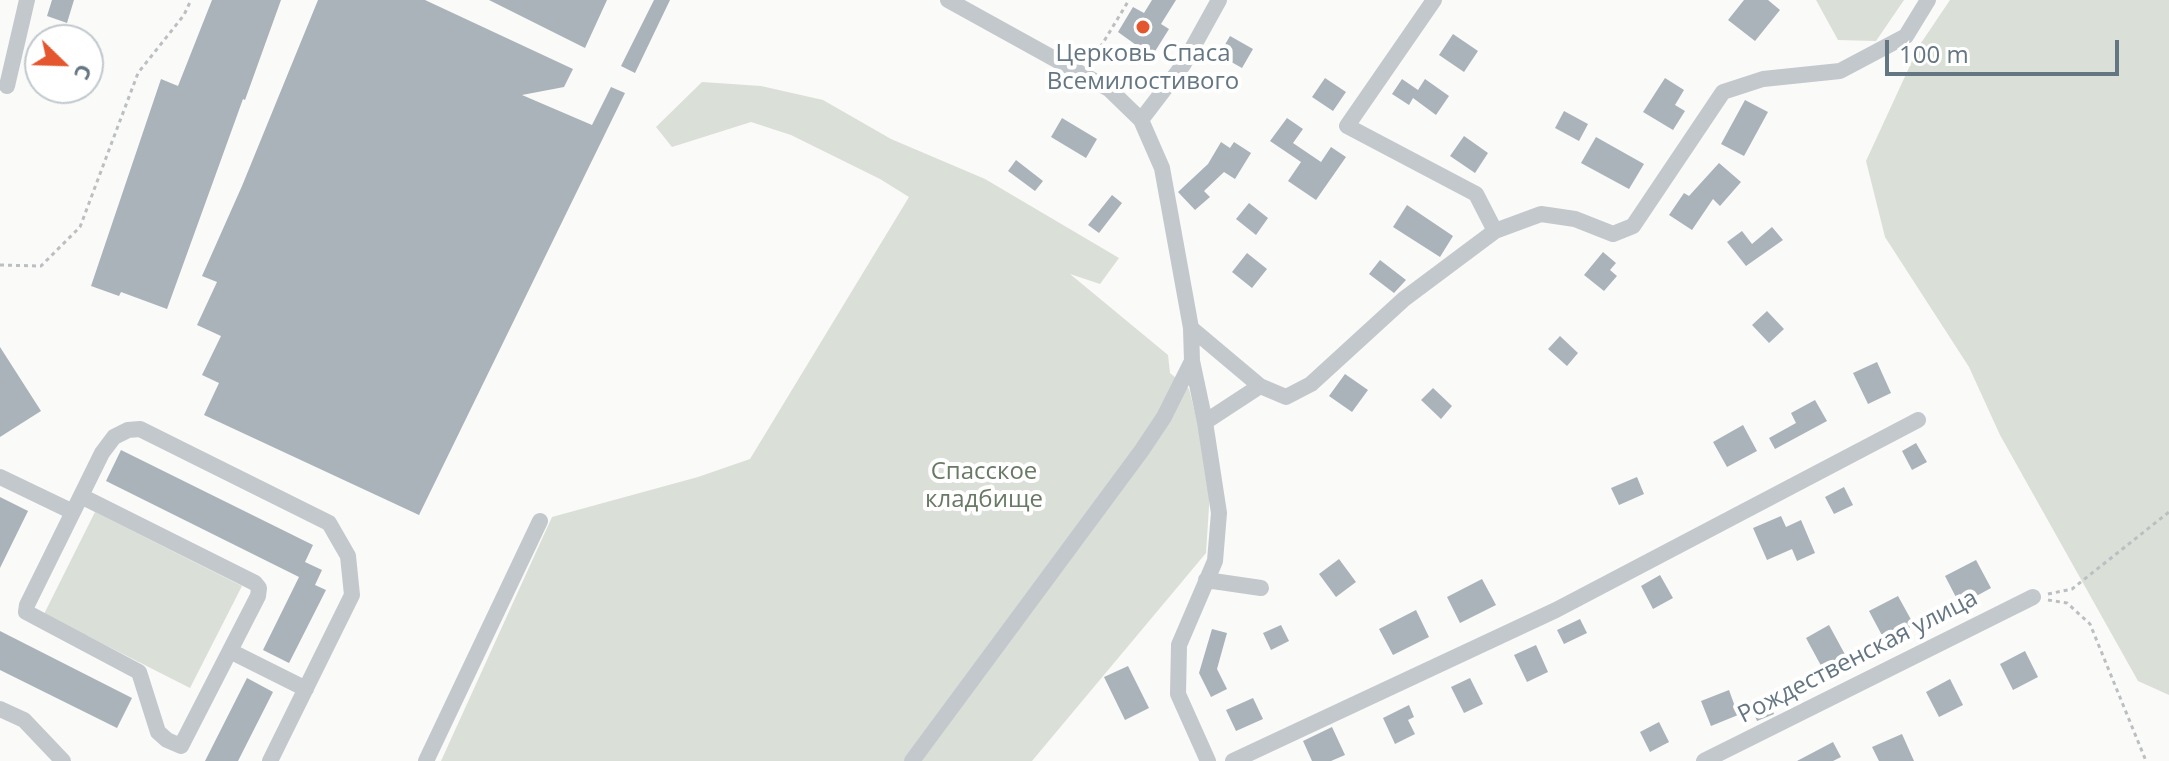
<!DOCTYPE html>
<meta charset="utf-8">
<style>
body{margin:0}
#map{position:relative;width:2169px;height:761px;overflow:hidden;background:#fafaf8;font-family:"Open Sans",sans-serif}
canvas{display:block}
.north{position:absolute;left:24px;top:24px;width:80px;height:80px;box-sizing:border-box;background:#fff;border:2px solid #c1c8cd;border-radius:50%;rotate:113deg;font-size:22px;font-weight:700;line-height:32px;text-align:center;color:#657683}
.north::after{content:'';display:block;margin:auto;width:28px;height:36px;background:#e4572e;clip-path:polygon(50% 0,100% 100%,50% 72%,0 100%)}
.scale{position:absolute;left:1885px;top:40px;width:234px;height:36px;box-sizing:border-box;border:4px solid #657683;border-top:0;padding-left:10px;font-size:24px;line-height:28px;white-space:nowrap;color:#657683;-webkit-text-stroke:6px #fff;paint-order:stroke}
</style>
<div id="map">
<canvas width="2169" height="761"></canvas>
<div class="north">С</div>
<div class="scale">100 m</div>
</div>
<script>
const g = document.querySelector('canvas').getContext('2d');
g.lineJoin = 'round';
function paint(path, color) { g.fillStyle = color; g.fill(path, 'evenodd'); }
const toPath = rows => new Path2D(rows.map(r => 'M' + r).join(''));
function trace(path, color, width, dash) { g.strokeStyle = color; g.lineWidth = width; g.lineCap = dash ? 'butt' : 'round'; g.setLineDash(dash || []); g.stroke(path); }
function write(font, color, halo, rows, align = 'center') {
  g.font = font + ' "Open Sans",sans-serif'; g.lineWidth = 8; g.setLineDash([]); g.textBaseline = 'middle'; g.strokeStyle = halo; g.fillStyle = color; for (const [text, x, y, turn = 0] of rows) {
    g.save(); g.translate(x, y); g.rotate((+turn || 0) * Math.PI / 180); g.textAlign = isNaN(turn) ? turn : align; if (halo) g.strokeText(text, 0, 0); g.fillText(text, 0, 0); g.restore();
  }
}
paint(toPath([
 [1816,0,1904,0,1876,41,1838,40],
 [1950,0,2169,0,2169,695,2138,681,2000,435,1969,367,1885,237,1866,161,1919,46],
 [702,82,761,86,823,100,891,139,985,179,1119,258,1100,284,1070,274,1168,355,1170,373,1189,389,1211,475,1206,553,1032,761,441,761,552,517,698,477,750,459,909,197,880,179,791,135,751,122,672,147,656,127],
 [95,512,242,586,190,688,44,614]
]), '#dadfd7');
paint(toPath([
 [52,0,74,0,67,23,47,16],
 [212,0,281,0,245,100,243,99,167,309,121,292,119,296,91,286,161,79,178,86],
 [318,0,425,0,573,69,564,87,522,95,592,125,611,87,625,93,419,515,204,415,219,383,202,375,221,336,197,325,217,282,202,276,242,186],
 [489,0,607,0,585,48],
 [654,0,670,0,635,73,621,66],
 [1152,0,1176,0,1161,24,1169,29,1154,53,1143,50,1118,32,1133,7,1144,13],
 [1744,0,1768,0,1780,10,1755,41,1728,20],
 [1453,34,1478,51,1464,72,1439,55],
 [1230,36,1253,49,1242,68,1219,55],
 [1325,78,1346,92,1333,111,1312,97],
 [1665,78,1684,90,1675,105,1685,111,1673,130,1643,112],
 [1402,79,1418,90,1425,79,1449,96,1436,115,1413,98,1409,105,1392,94],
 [1745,100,1768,112,1744,156,1721,144],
 [1564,111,1588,124,1579,141,1555,128],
 [1062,118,1097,139,1086,158,1051,137],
 [1287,118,1303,129,1293,143,1321,162,1331,147,1346,157,1316,200,1288,181,1301,162,1270,141],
 [1464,136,1488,153,1475,173,1450,156],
 [1596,137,1644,164,1629,189,1581,163],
 [1221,142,1230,148,1234,142,1251,153,1235,179,1224,172,1204,191,1210,197,1195,210,1178,192,1208,164],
 [1016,160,1043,181,1035,191,1008,171],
 [1719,163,1741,182,1720,206,1713,199,1692,230,1669,215,1684,193,1689,196],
 [1112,195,1122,203,1099,233,1088,225],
 [1249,203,1268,218,1256,235,1236,219],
 [1407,205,1453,236,1440,257,1393,227],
 [1772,227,1783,240,1746,266,1727,242,1742,231,1752,244],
 [1603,252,1616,263,1610,270,1617,276,1604,291,1584,275],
 [1247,253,1267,269,1252,288,1232,272],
 [1380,260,1406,280,1394,293,1369,274],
 [1767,311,1784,329,1769,343,1752,325],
 [1560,336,1578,353,1567,366,1548,349],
 [0,347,41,411,0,437],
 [1877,362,1891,393,1868,404,1853,373],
 [1345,374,1368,390,1352,412,1329,396],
 [1433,388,1452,406,1441,419,1421,400],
 [1815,400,1827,421,1775,449,1769,438,1796,423,1791,413],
 [1743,425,1757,451,1727,467,1713,442],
 [1916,443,1927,462,1912,470,1902,451],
 [121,450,313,545,305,562,322,570,315,585,326,590,289,663,263,650,299,577,106,481],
 [1637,477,1644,494,1619,505,1611,488],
 [1844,487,1853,505,1834,514,1825,497],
 [0,497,28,511,0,568],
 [1781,516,1786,527,1801,520,1815,553,1797,561,1792,549,1767,560,1753,528],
 [1339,559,1356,582,1336,597,1319,574],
 [1976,560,1991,588,1960,605,1945,576],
 [1660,575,1673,598,1653,609,1641,586],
 [1482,579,1496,605,1460,623,1447,597],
 [1898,596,1914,625,1885,641,1869,611],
 [1416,610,1429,637,1393,655,1379,629],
 [1580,619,1587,633,1564,644,1557,630],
 [1281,625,1289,641,1271,650,1263,633],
 [1829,625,1848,660,1825,673,1806,638],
 [1212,629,1227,633,1217,669,1227,689,1211,697,1199,673],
 [0,631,132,698,117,728,0,670],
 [1536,645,1548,672,1527,682,1514,655],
 [2025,651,2038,677,2013,690,2000,664],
 [1128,666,1149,708,1125,720,1104,677],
 [247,678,273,692,238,761,205,761],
 [1470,678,1483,704,1464,713,1451,687],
 [1950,679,1963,705,1939,717,1926,692],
 [1729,690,1738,715,1711,726,1701,701],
 [1767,695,1774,714,1757,721,1749,702],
 [1253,698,1263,719,1236,731,1226,710],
 [1409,705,1414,717,1408,720,1415,734,1395,744,1383,718],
 [1659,722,1669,742,1650,752,1640,732],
 [1332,727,1345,755,1331,761,1312,761,1303,741],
 [1902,734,1914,761,1879,761,1872,747],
 [1833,742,1841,757,1833,761,1797,761]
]), '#aab3b9');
trace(toPath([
 [1092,61,1129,0],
 [0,265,41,266,80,227,138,73,184,15,191,0],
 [2048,594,2072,589,2169,512],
 [2048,600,2067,603,2090,624,2146,761]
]), '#bbbfc2', 3, [4, 4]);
trace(toPath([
 [948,0,1109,89,1141,120,1162,168,1191,328,1192,361,1205,422,1219,513,1215,561,1179,645,1178,694,1208,761],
 [1434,0,1347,126,1476,194,1495,231],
 [7,86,27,0],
 [1141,120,1183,65,1219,0],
 [1191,328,1260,386,1286,397,1311,384,1404,299,1495,231,1541,214,1575,219,1613,234,1633,226,1723,92,1763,79,1840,71,1906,36,1928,0],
 [1205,422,1260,386],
 [0,477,73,512,102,453,114,437,128,430,140,429,329,523,348,556,352,595,270,761],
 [73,512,27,605,26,612,139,672,158,732,167,740,181,746,258,596,259,588,255,583,81,496],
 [1206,580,1261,588],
 [230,651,306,689],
 [0,709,24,720,63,761],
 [426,761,540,521],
 [912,761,1142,450,1164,417,1192,361],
 [1233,761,1556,610,1918,420],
 [1704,761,2033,597]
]), '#c3c8cc', 16);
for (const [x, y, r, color] of [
 [1143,27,8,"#e4572e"]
]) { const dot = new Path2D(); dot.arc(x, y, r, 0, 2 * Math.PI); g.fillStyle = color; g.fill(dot); trace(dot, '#fff', 3); }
write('24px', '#657683', '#fff', [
 ["Церковь Спаса",1143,54],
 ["Всемилостивого",1143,82]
]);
write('24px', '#687a64', '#fff', [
 ["Спасское",984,472],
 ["кладбище",984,500]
]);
write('24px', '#657683', '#fff', [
 ["Рождественская улица",1858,657,-27]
]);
</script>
